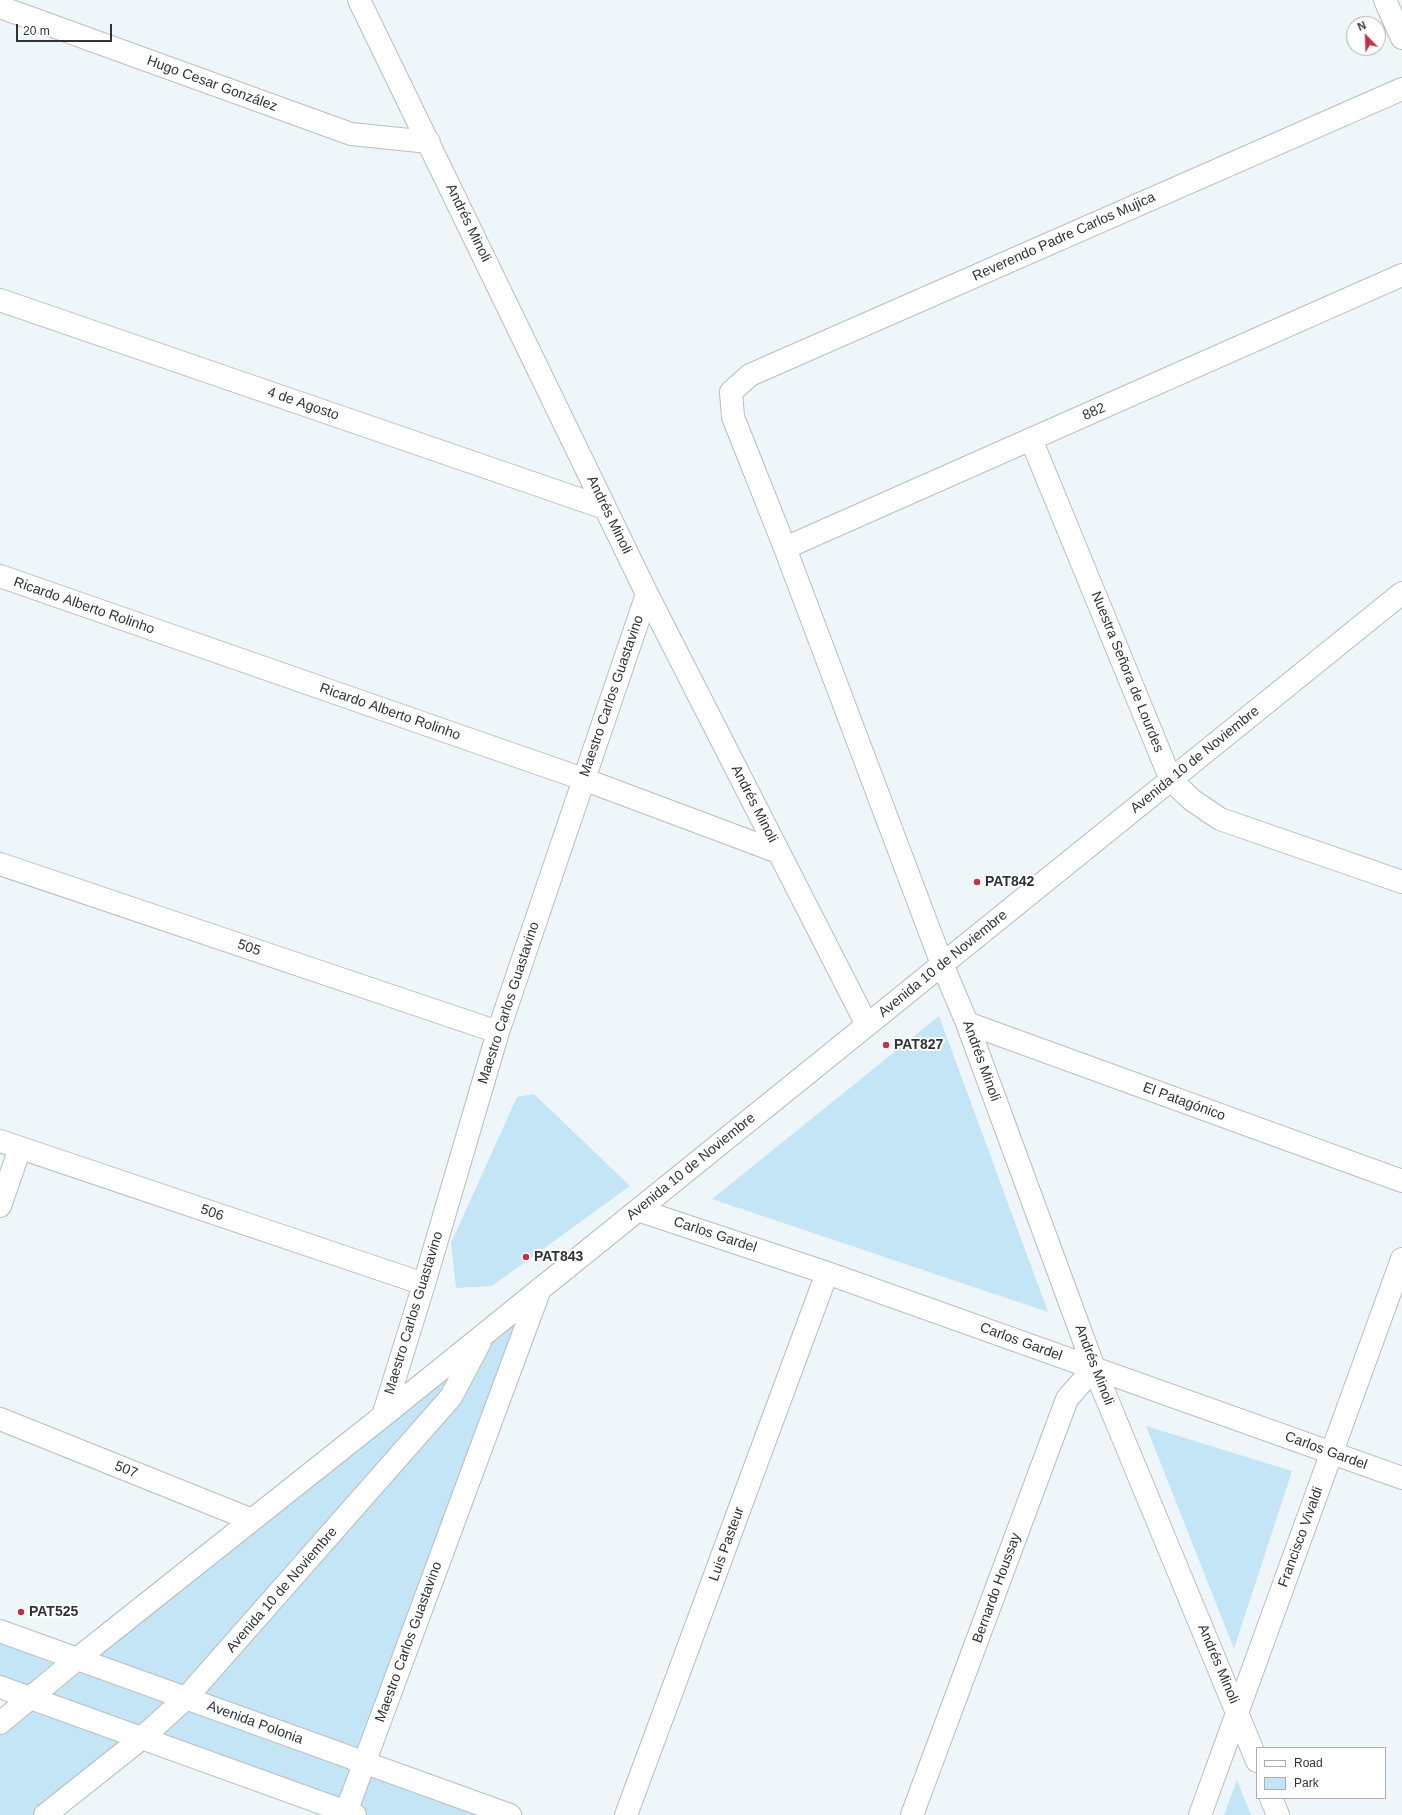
<!DOCTYPE html>
<meta charset="utf-8">
<style>
body{margin:0}
#map{position:relative;width:1402px;height:1815px;overflow:hidden;background:#eff6fa;font-family:Arial,sans-serif}
canvas{display:block}
.legend{position:absolute;left:1256px;top:1747px;width:130px;height:52px;box-sizing:border-box;background:#fff;border:1px solid #acadae;margin:0;padding:5px 7px;list-style:none;font-size:12px;color:#303335}
.legend li{display:flex;align-items:center;gap:8px;height:20px}
.legend b{width:20px;border:1px solid #acadae}
.north{position:absolute;left:1346px;top:16px;width:40px;height:40px;box-sizing:border-box;background:#fff;border:1px solid #acadae;border-radius:50%;rotate:337deg;font-size:11px;font-weight:700;line-height:16px;text-align:center;color:#303335}
.north::after{content:'';display:block;margin:auto;width:14px;height:18px;background:#c23249;clip-path:polygon(50% 0,100% 100%,50% 72%,0 100%)}
.scale{position:absolute;left:16px;top:24px;width:96px;height:18px;box-sizing:border-box;border:2px solid #303335;border-top:0;padding-left:5px;font-size:12px;line-height:14px;white-space:nowrap;color:#303335;-webkit-text-stroke:3px #fff;paint-order:stroke}
</style>
<div id="map">
<canvas width="1402" height="1815"></canvas>
<ul class="legend">
<li><b style="height:5px;background:#fff"></b>Road</li>
<li><b style="height:11px;background:#c3e5f5"></b>Park</li>
</ul>
<div class="north">N</div>
<div class="scale">20 m</div>
</div>
<script>
const g = document.querySelector('canvas').getContext('2d');
g.lineJoin = 'round';
function paint(path, color) { g.fillStyle = color; g.fill(path, 'evenodd'); }
const toPath = rows => new Path2D(rows.map(r => 'M' + r).join(''));
function trace(path, color, width, dash) { g.strokeStyle = color; g.lineWidth = width; g.lineCap = dash ? 'butt' : 'round'; g.setLineDash(dash || []); g.stroke(path); }
function write(font, color, halo, rows, align = 'center') {
  g.font = font + ' Arial,sans-serif'; g.lineWidth = 4; g.setLineDash([]); g.textBaseline = 'middle'; g.strokeStyle = halo; g.fillStyle = color; for (const [text, x, y, turn = 0] of rows) {
    g.save(); g.translate(x, y); g.rotate((+turn || 0) * Math.PI / 180); g.textAlign = isNaN(turn) ? turn : align; if (halo) g.strokeText(text, 0, 0); g.fillText(text, 0, 0); g.restore();
  }
}
paint(toPath([
 [939,1016,1048,1312,712,1199],
 [534,1094,630,1186,492,1286,456,1288,451,1243,517,1097],
 [540,1289,364,1762,510,1815,355,1815,142,1738,45,1815,0,1815,0,1723,31,1698,0,1687,0,1631,77,1659],
 [1146,1426,1292,1471,1234,1649],
 [1237,1780,1251,1815,1224,1815]
]), '#c3e5f5');
const minor = toPath([
 [359,0,647,594,867,1025],
 [1385,0,1402,38],
 [0,7,351,134,429,142],
 [0,300,605,508],
 [1031,439,1171,780,1192,800,1220,819,1402,882],
 [785,548,1402,275],
 [0,576,583,779,778,852],
 [0,864,498,1032],
 [967,1023,1402,1181],
 [0,1141,424,1284],
 [0,1206,20,1148],
 [638,1210,827,1273,1402,1478],
 [383,1416,424,1284,498,1032,647,594],
 [0,1419,252,1520],
 [0,1723,77,1659,383,1416,1402,593],
 [1257,1761,1094,1368,967,1023,942,964,785,548,733,417,731,392,750,375,1402,89],
 [1271,1798,1278,1815],
 [45,1815,142,1738,186,1698,451,1397,480,1342],
 [345,1815,540,1289],
 [626,1815,827,1273],
 [912,1815,1067,1399,1094,1368],
 [1200,1815,1402,1259]
]);
const major = toPath([
 [0,1631,510,1815],
 [0,1687,355,1815]
]);
trace(minor, '#b6bec1', 24);
trace(major, '#b6bec1', 24);
trace(minor, '#fff', 22);
trace(major, '#fff', 22);
for (const [x, y, r, color] of [
 [977,882,4,"#c23249"],
 [886,1045,4,"#c23249"],
 [526,1257,4,"#c23249"],
 [21,1612,4,"#c23249"]
]) { const dot = new Path2D(); dot.arc(x, y, r, 0, 2 * Math.PI); g.fillStyle = color; g.fill(dot); trace(dot, '#fff', 1.5); }
write('14px', '#303335', '#fff', [
 ["Hugo Cesar González",212,84,20],
 ["Andrés Minoli",468,223,64],
 ["Reverendo Padre Carlos Mujica",1064,237,-24],
 ["4 de Agosto",303,404,19],
 ["882",1094,412,-24],
 ["Andrés Minoli",609,515,64],
 ["Ricardo Alberto Rolinho",84,606,19],
 ["Nuestra Señora de Lourdes",1127,672,68],
 ["Maestro Carlos Guastavino",612,696,-71],
 ["Ricardo Alberto Rolinho",390,712,19],
 ["Avenida 10 de Noviembre",1195,760,-39],
 ["Andrés Minoli",754,804,63],
 ["505",249,948,19],
 ["Avenida 10 de Noviembre",943,964,-39],
 ["Maestro Carlos Guastavino",509,1003,-72],
 ["Andrés Minoli",981,1061,70],
 ["El Patagónico",1184,1102,20],
 ["Avenida 10 de Noviembre",691,1167,-39],
 ["506",212,1213,19],
 ["Carlos Gardel",715,1235,18],
 ["Maestro Carlos Guastavino",414,1313,-73],
 ["Carlos Gardel",1021,1342,20],
 ["Andrés Minoli",1094,1365,69],
 ["Carlos Gardel",1326,1451,20],
 ["507",126,1470,22],
 ["Francisco Vivaldi",1301,1537,-70],
 ["Luis Pasteur",727,1544,-70],
 ["Bernardo Houssay",997,1588,-70],
 ["Avenida 10 de Noviembre",282,1590,-49],
 ["Maestro Carlos Guastavino",409,1642,-70],
 ["Andrés Minoli",1218,1664,67],
 ["Avenida Polonia",255,1723,20]
]);
write('bold 14px', '#303335', '#fff', [
 ["PAT842",985,882],
 ["PAT827",894,1045],
 ["PAT843",534,1257],
 ["PAT525",29,1612]
], 'left');
</script>
